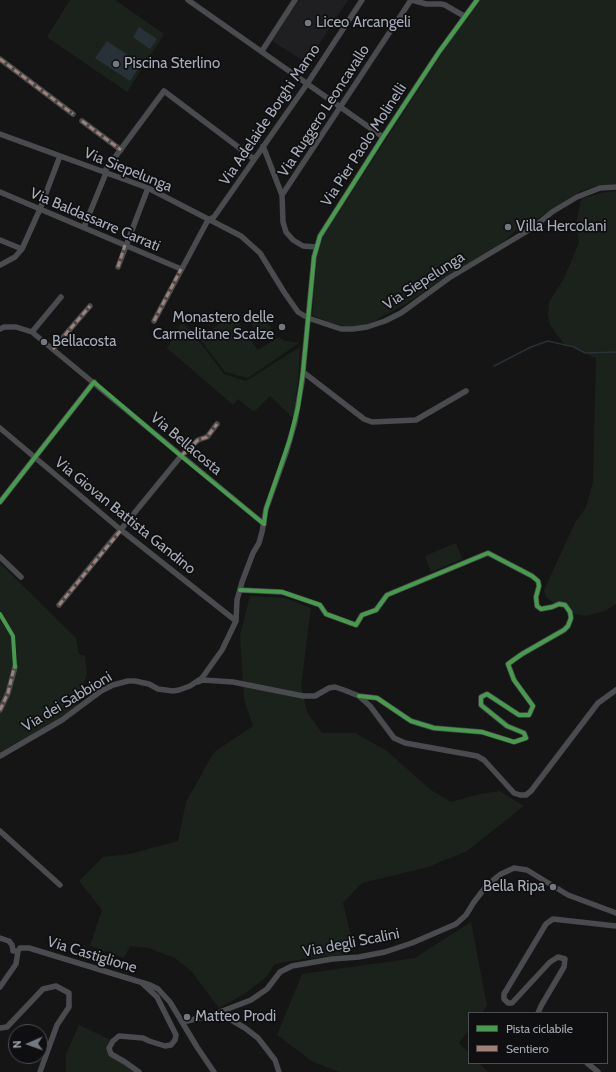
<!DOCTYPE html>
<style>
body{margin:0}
#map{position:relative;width:616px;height:1072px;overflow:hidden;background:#151515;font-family:Cabin,sans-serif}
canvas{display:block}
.legend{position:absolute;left:468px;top:1012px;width:140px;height:52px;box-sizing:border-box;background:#0f0f11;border:1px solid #4b4e53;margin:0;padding:5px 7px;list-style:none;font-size:12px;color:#a6acb7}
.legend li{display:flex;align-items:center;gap:8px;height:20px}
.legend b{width:20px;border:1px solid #4b4e53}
.north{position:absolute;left:8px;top:1024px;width:40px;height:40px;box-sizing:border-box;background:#0f0f11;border:1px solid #4b4e53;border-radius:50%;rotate:268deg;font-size:11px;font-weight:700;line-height:16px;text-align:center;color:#a6acb7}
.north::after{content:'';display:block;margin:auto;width:14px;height:18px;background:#73777e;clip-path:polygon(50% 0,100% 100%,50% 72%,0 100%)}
</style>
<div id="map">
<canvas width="616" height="1072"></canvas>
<ul class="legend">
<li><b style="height:5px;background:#469c4c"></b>Pista ciclabile</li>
<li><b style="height:5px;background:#9e8076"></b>Sentiero</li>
</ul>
<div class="north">N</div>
</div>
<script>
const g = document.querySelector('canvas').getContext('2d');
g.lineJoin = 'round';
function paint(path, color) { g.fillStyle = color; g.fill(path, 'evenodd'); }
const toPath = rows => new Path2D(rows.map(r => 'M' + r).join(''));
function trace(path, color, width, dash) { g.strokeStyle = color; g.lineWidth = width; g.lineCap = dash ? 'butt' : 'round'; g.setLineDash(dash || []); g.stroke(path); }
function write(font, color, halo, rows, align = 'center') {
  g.font = font + ' Cabin,sans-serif'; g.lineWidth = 3.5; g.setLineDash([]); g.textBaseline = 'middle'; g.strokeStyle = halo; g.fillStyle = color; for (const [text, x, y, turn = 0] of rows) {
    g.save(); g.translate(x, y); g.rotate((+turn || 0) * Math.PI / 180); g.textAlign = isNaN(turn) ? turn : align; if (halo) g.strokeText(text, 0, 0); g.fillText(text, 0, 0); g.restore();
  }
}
paint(toPath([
 [299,0,348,0,307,63,272,41]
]), '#1f1f21');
paint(toPath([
 [70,0,115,0,164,34,127,92,47,37],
 [478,0,616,0,616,184,598,186,581,191,541,216,534,223,523,231,519,228,493,250,446,276,414,299,375,321,359,327,346,327,328,322,312,315,317,256,324,235,463,21],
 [616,191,616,604,605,611,585,616,573,613,555,604,546,597,544,590,575,523,586,507,593,482,596,358,563,343,550,325,548,315,549,302,563,280,579,243,576,224,581,199,601,193],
 [260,313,272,329,261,337,248,320],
 [233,315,258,350,279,337,282,340,299,343,248,378,225,372,199,338],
 [182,322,196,337,224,374,246,381,300,347,298,382,293,418,270,396,254,412,238,399,233,405,167,348],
 [456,543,462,559,431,572,425,556],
 [0,563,76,638,79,654,85,656,87,674,77,706,57,720,0,752],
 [250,596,285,598,311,608,301,686,307,712,322,733,355,733,387,751,431,790,451,802,480,794,499,791,524,806,467,851,428,867,362,883,343,903,354,948,348,954,309,958,275,964,266,977,246,993,219,1008,191,971,175,958,148,948,130,946,124,958,90,946,102,910,79,881,103,857,130,854,178,841,186,802,214,752,253,726,244,699,240,635],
 [471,922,487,1006,482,1013,469,1013,469,1030,459,1043,469,1053,469,1063,479,1063,488,1072,340,1072,313,1062,277,1035,302,974,415,958],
 [79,1025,111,1040,107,1047,136,1072,66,1072,66,1054]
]), '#1b221c');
paint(toPath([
 [139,27,157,39,150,49,133,37],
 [107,41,141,64,130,81,95,58]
]), '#283138');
trace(toPath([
 [494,366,531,347,548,341,574,347,585,353,616,352]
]), '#283138', 1.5);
trace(toPath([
 [188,0,383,137],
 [412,0,426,4,441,4,445,5,464,16],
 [262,51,295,0],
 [0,59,73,114],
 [82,121,121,150],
 [0,134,148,188,241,236,260,253,284,292,298,312,308,318,341,329,353,329,367,327,385,321,401,313,449,278,534,227,552,212,577,197,600,188,616,187],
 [263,146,282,195,283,222,286,232,293,240,303,246,316,247],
 [104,172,164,91,254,159],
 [0,192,181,269],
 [282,195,411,0],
 [208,220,214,217,307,84,362,0],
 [84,227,106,173],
 [0,240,22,249],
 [0,265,15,257,22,249,40,209,60,156],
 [118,267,148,188],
 [154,321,208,220],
 [0,329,4,327,16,327,32,332,264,524],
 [32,332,61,297],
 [53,349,90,306],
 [303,372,364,419,372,422,416,420,466,391],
 [0,428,121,530,236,621],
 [0,502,94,382],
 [0,557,21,577],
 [240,590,282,592,320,605,326,614,356,625,362,615,376,610,387,595,488,553,532,576,538,581,539,586,536,597,537,606,541,609,552,607,559,604,565,605,570,612,571,618,568,626,564,630,522,654,508,664,514,680,533,706,529,715,519,715,487,694,481,697,481,705,507,726,524,733,526,738,514,742,482,732,434,728,411,721,377,698,359,696],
 [59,605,181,456,198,440,207,437,217,424],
 [198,682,203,680,233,682,303,696,315,696,329,688,335,687,344,690,359,696,370,706,394,738,405,743,477,756,484,760,514,793,520,795,526,795,531,791,598,703,616,690],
 [0,710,8,693,15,667],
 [0,756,62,720,101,691,113,685,128,681,135,681,149,684,158,689,173,691,179,690,190,686,202,678,222,650,236,621,237,600,242,582,253,553,259,543,262,532,266,509,286,453,295,422,302,382,314,257,320,236,383,137,439,52,477,0],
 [0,831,60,885],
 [0,938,9,941,12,945,13,951,18,951],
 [18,951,20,948,29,948,150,985,158,989,170,1002,197,1047,214,1072],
 [0,987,16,964,18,951],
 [538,1013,541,1006,564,967,565,959,558,957,550,962,512,1003,508,1003,504,999,504,994,546,924,553,919,616,926],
 [213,1015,226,1018,233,1021,245,1028,258,1038,275,1060,279,1072],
 [183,1022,212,1015,251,1000,267,989,280,972,292,966,332,959,359,957,385,952,412,943,456,924,466,915,474,902,487,885,501,874,514,868,527,870,568,895,616,913],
 [0,1028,7,1027,43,989,56,986,69,993,69,1007,57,1025,40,1072],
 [587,1063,598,1072],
 [139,1072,125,1062,111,1054,109,1048,113,1041,119,1036,143,1038,149,1041,165,1046,171,1045,175,1040,176,1035,157,997,143,984]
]), '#494b4e', 5.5);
trace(toPath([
 [0,59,73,114],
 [82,121,121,150],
 [118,267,125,245],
 [154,321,181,269],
 [53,349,90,306],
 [181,456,198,440,207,437,217,424],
 [59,605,121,530],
 [0,710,8,693,15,664]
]), '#9e8076', 3, [6, 3]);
trace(toPath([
 [0,502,94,382,181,456,264,524],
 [264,524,266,509,290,439,298,407,303,372,314,257,320,236,383,137,439,52,477,0],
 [240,590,282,592,320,605,326,614,356,625,362,615,376,610,387,595,488,553,532,576,538,581,539,586,536,597,537,606,541,609,552,607,559,604,565,605,570,612,571,618,568,626,564,630,522,654,508,664,514,680,533,706,529,715,519,715,487,694,481,697,481,705,507,726,524,733,526,738,514,742,482,732,434,728,411,721,377,698,359,696],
 [0,614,13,636,15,667]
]), '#469c4c', 4);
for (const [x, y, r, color] of [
 [308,23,4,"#73777e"],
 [116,64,4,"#73777e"],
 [508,227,4,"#73777e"],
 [282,327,4,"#73777e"],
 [44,342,4,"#73777e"],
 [553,887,4,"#73777e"],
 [187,1017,4,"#73777e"]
]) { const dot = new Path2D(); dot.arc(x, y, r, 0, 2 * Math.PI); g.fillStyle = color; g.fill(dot); trace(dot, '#0f0f11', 1.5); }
write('15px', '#a6acb7', '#0f0f11', [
 ["Liceo Arcangeli",316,23],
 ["Piscina Sterlino",124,64],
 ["Villa Hercolani",516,227],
 ["Monastero delle",274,318,"right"],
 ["Carmelitane Scalze",274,335,"right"],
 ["Bellacosta",52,342],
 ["Bella Ripa",545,887,"right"],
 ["Matteo Prodi",195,1017]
], 'left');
write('15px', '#a6acb7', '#0f0f11', [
 ["Via Ruggero Leoncavallo",324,111,-57],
 ["Via Adelaide Borghi Mamo",270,115,-56],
 ["Via Pier Paolo Molinelli",364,145,-57],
 ["Via Siepelunga",128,170,22],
 ["Via Baldassarre Carrati",95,220,23],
 ["Via Siepelunga",424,281,-33],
 ["Via Bellacosta",186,444,40],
 ["Via Giovan Battista Gandino",125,516,39],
 ["Via dei Sabbioni",67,702,-31],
 ["Via degli Scalini",351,943,-11],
 ["Via Castiglione",92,955,17]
]);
</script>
